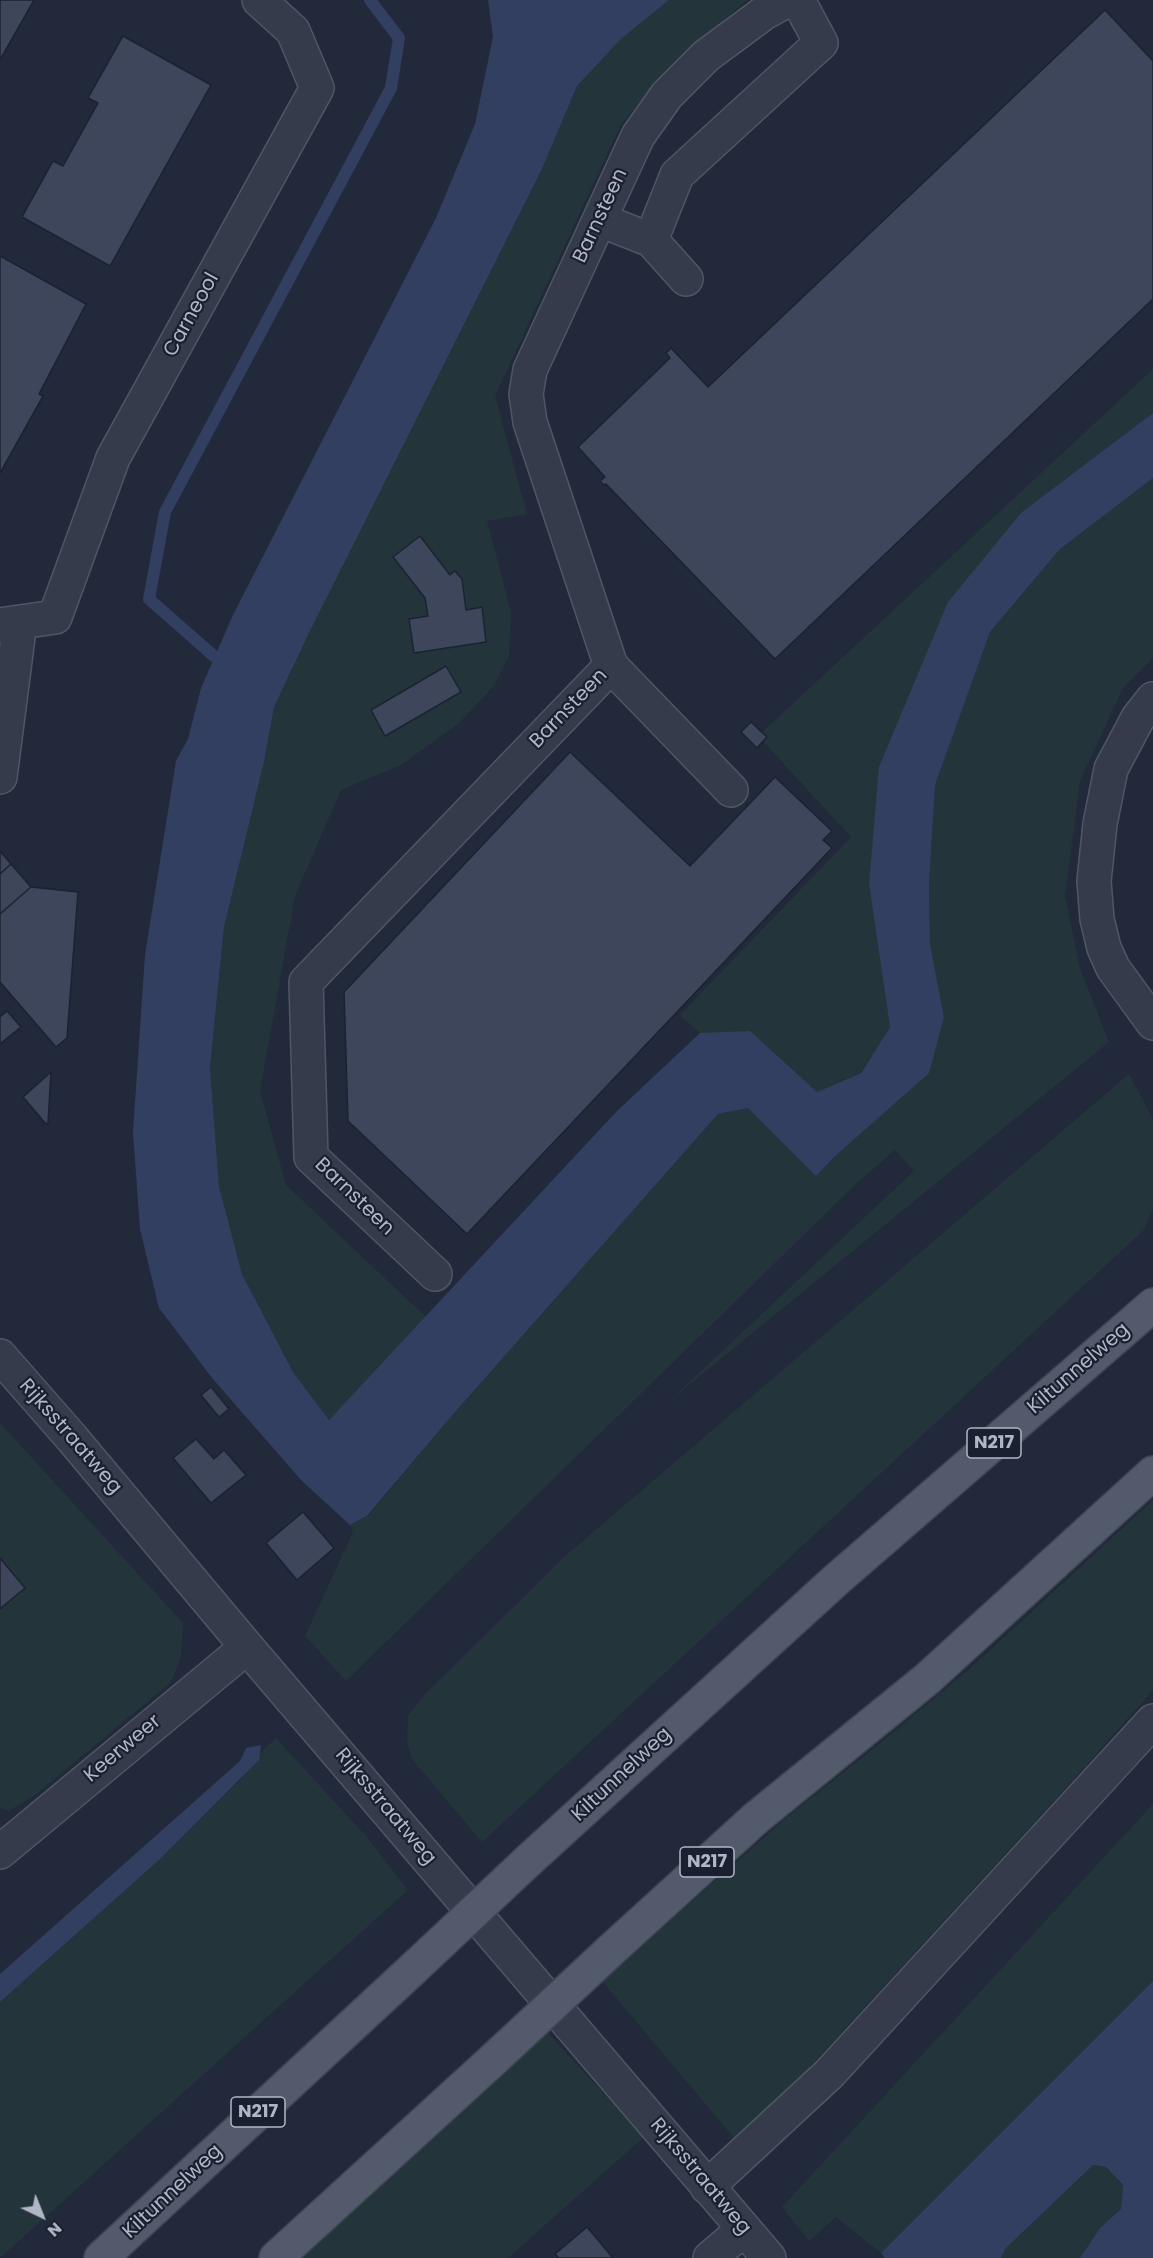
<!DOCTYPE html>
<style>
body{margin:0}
#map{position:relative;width:1153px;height:2258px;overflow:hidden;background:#21293a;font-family:Poppins,sans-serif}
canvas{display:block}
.north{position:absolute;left:12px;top:2186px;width:60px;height:60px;-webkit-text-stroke:4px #1a202f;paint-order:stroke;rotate:137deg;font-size:16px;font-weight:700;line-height:24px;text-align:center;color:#b0b6c7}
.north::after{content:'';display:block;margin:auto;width:21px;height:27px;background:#b0b6c7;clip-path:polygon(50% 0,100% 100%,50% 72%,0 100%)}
</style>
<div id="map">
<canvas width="1153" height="2258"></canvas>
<div class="north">N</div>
</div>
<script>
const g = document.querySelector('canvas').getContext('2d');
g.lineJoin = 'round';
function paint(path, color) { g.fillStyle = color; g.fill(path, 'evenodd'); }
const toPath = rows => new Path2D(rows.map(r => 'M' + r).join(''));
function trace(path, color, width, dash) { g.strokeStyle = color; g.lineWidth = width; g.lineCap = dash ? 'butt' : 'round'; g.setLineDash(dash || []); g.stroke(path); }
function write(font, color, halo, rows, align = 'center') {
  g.font = font + ' Poppins,sans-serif'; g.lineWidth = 4.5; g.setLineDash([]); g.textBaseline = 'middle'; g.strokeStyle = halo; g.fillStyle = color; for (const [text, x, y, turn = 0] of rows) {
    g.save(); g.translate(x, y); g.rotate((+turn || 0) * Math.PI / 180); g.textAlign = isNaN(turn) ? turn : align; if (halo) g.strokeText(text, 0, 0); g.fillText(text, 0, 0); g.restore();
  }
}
paint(toPath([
 [669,0,747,0,673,64,620,126,495,396,527,514,487,521,511,612,509,656,493,687,459,723,401,765,341,790,295,896,260,1091,286,1185,426,1317,329,1420,293,1372,242,1274,219,1186,210,1068,224,927,264,762,274,707,309,633,542,169,577,86,621,39],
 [1153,369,1153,413,1022,512,874,836,869,884,890,1027,860,1073,817,1092,750,1032,700,1033,680,1015,851,837,758,736],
 [1153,478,1153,658,1123,688,1080,781,1065,896,1080,968,1109,1042,668,1402,914,1171,895,1150,857,1183,346,1681,305,1636,353,1532,350,1525,368,1516,449,1419,718,1114,748,1108,816,1176,834,1157,944,1017,930,944,929,885,935,785,990,632,1060,549],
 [1129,1074,1153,1119,1153,1209,1144,1230,482,1842,411,1758,407,1740,408,1715,426,1693,564,1557],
 [0,1423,183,1623,181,1657,171,1682,35,1795,9,1811,0,1808],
 [1153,1500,1153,1690,1074,1779,739,2144,602,1981,787,1817,879,1744,973,1666],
 [276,1738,366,1836,408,1890,0,2258,0,2002,160,1859,239,1781,258,1760,260,1753],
 [1153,1804,1153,1981,881,2253,836,2217,809,2241,782,2207],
 [546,2031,644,2137,508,2258,293,2258],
 [1093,2165,1106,2167,1123,2186,1121,2209,1100,2228,1080,2258,1001,2258,1005,2249]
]), '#23353b');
paint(toPath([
 [488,0,669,0,621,39,577,86,542,169,309,633,274,707,264,762,224,927,210,1068,219,1186,242,1274,293,1372,329,1420,617,1111,700,1033,750,1031,817,1092,861,1073,890,1027,869,884,879,767,948,602,1022,512,1153,413,1153,478,1060,549,990,632,935,785,929,885,930,944,944,1017,929,1073,834,1157,816,1176,748,1108,718,1114,449,1419,367,1516,350,1525,302,1481,212,1378,159,1308,140,1229,133,1132,145,955,176,761,188,739,201,688,233,615,436,218,475,124,493,37],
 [261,1745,259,1760,160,1859,0,2002,0,1974,240,1761,246,1748],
 [1153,1981,1153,2258,1080,2258,1100,2228,1121,2209,1123,2185,1106,2167,1093,2165,1005,2249,1001,2258,885,2258,881,2253]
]), '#333f60');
trace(toPath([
 [215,657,149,599,165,512,391,88,399,38,370,0]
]), '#333f60', 12);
const building = toPath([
 [0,0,34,0,0,60,0,0],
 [1105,10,1153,61,1153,299,775,659,606,484,604,485,600,481,605,477,578,447,670,358,666,353,671,348,708,387,1105,10],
 [123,36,211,85,110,266,22,217,53,161,63,166,98,103,88,98,123,36],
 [0,256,86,304,39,394,43,396,0,473,0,256],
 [420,536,450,575,455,571,462,579,466,610,482,607,486,642,414,653,409,619,428,616,425,598,393,557,420,536],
 [446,666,461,692,385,736,371,710,446,666],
 [751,722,767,737,757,748,741,732,751,722],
 [570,752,690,866,775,777,832,831,823,840,832,848,467,1234,348,1121,344,992,570,752],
 [0,851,11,864,0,874,0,851],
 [11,864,31,887,0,914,0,874,11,864],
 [31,887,78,892,67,1038,56,1047,0,982,0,914,31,887],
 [7,1011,21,1027,0,1044,0,1017,7,1011],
 [51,1072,48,1123,46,1124,23,1097,51,1072],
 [211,1387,229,1409,219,1417,201,1395,211,1387],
 [196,1439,214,1459,224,1450,246,1475,211,1503,173,1458,196,1439],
 [303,1512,334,1548,297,1580,266,1543,303,1512],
 [0,1558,25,1588,0,1609,0,1558],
 [587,2227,613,2258,559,2258,555,2254,587,2227]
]);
paint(building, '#3d465b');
trace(building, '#1c2231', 1.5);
const minor = toPath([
 [600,220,651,240],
 [686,279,651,240,677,175,821,43,798,0],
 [0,625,55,617,113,458,317,88,293,31,259,0],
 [1153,699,1138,718,1111,769,1100,824,1094,881,1097,919,1104,948,1113,968,1153,1023],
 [0,777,20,622],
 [731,790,611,666,530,422,526,394,530,370,638,136,667,95,706,56,764,13,788,0],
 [435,1274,311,1157,306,982,611,666],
 [0,1356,71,1437,247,1647,769,2258],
 [0,1852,247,1647],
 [707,2187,829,2074,1153,1721],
 [710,2258,744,2229]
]);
const major = toPath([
 [529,1860,836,1580,1153,1305],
 [610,1951,756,1818,927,1679,1153,1473],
 [101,2258,415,1967],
 [276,2258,494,2059]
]);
trace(minor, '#505665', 36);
trace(major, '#3e4454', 36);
trace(minor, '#353b4b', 33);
trace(major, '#535a6b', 33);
const majorBridge = toPath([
 [415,1967,529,1860],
 [494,2059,610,1951]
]);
trace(majorBridge, '#3e4454', 36, []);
trace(majorBridge, '#535a6b', 33);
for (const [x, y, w] of [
 [994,1443,54],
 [707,1862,54],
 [258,2112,54]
]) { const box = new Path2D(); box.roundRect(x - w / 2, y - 15, w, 30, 4.5); g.fillStyle = '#1a202f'; g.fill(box); trace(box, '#b0b6c7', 1.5); }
write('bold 18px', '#b0b6c7', null, [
 ["N217",994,1443],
 ["N217",707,1862],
 ["N217",258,2112]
]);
write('20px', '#b0b6c7', '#1a202f', [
 ["Barnsteen",601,216,-65],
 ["Carneool",192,315,-61],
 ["Barnsteen",569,709,-46],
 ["Barnsteen",354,1197,44],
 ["Kiltunnelweg",1079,1369,-41],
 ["Rijksstraatweg",70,1437,49],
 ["Keerweer",123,1749,-40],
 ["Kiltunnelweg",622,1775,-43],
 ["Rijksstraatweg",385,1807,50],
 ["Rijksstraatweg",700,2177,50],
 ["Kiltunnelweg",173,2192,-43]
]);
</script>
